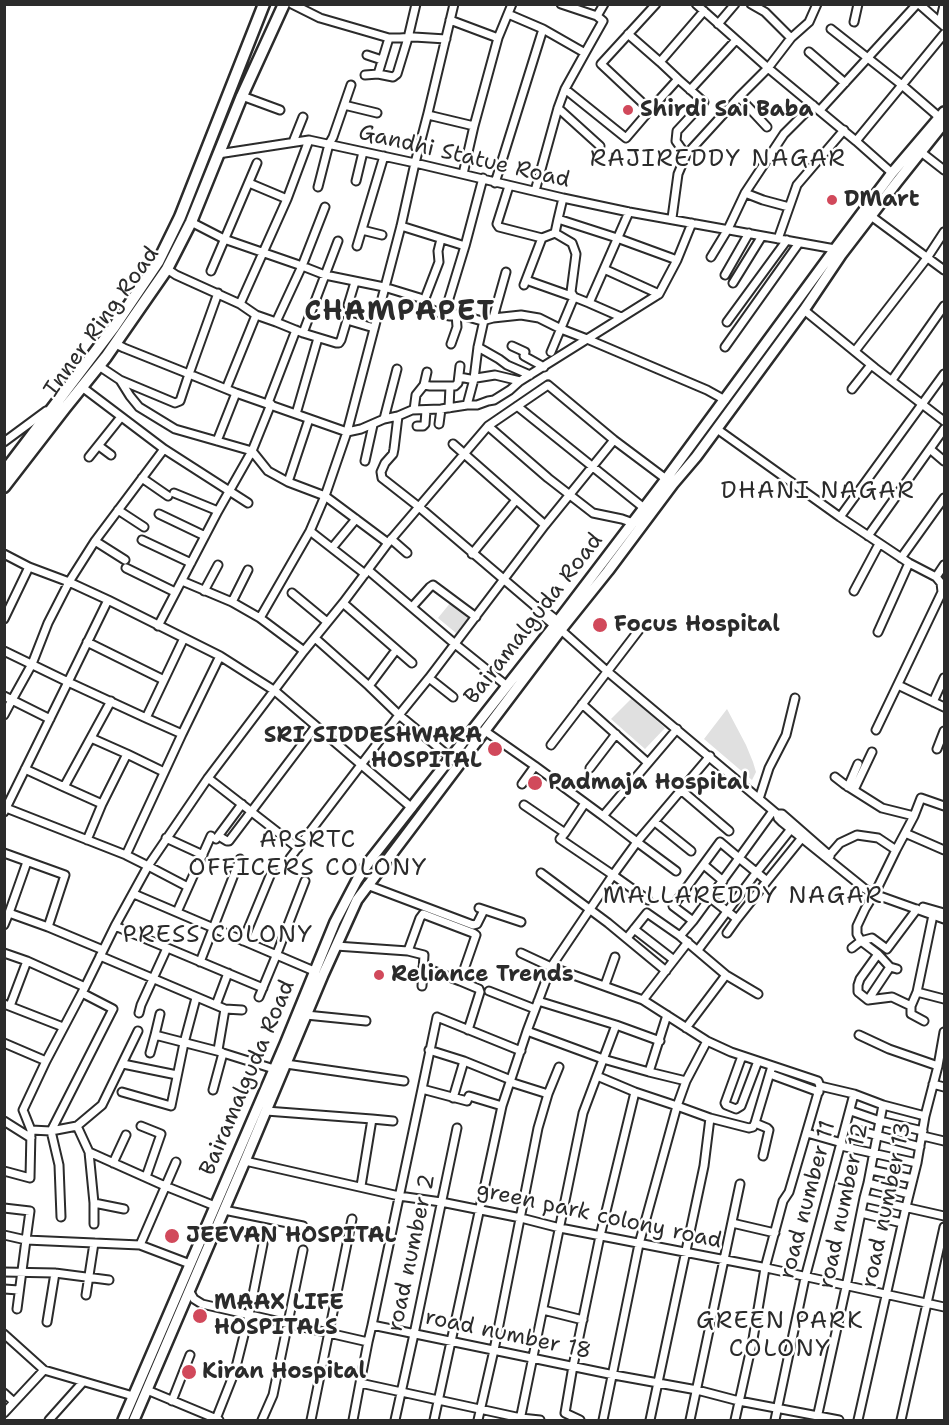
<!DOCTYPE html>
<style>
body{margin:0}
#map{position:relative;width:949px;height:1425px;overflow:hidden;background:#fff;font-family:"Shantell Sans",sans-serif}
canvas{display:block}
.frame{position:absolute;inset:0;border:6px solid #2b2b2b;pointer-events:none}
</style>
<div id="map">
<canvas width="949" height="1425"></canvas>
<div class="frame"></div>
</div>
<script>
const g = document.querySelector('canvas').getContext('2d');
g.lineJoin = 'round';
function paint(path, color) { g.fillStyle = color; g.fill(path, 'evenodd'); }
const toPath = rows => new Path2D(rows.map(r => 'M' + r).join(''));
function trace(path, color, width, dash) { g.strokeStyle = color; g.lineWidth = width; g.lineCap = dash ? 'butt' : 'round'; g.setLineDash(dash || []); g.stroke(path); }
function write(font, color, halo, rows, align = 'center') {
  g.font = font + ' "Shantell Sans",sans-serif'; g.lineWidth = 5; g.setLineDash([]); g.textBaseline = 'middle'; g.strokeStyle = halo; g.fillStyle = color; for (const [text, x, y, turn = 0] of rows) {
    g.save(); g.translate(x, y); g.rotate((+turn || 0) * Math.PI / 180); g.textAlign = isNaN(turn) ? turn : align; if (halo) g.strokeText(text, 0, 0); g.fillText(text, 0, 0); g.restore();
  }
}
paint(toPath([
 [451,602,469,617,456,633,438,618],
 [632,698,665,728,645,749,611,719],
 [727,709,746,745,753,762,756,772,752,780,704,739]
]), '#e0e0e0');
const minor = toPath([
 [292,4,320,18,389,38,400,38,414,37,446,39],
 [454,4,428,113,415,163,401,226,347,432,361,429,384,419,398,416,412,410,441,409,467,405,477,405,488,401,494,400,510,390,520,381,659,294,677,260,692,223],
 [561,4,597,16],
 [751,4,765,12,791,38],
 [817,4,809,22,791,38,768,68,856,141,892,173],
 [919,4,944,26],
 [508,14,543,29,585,53,603,21,597,16,604,4],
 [450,20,498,38],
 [854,22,858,4],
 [940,22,944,5],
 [718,24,735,4],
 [831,29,902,85,939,117],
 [628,34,660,62,678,79,650,110],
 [809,52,845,83],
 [367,55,382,60],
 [660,62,704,11],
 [378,74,389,38],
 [365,75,378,74,393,77,397,74,408,38,416,4],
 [678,79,704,102,677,131,676,141,686,155],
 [565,89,626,138,650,110,601,64,656,4],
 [690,90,736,40],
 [242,96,280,110],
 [739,97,767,127],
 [344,105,377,113],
 [558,108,600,146],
 [820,110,917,4],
 [428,115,474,126],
 [856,141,944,34],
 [293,142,303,117],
 [921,152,944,170],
 [218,154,309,140,415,163,563,198,629,212,835,249,838,252],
 [463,174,474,126,498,38,512,4],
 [356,181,363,152],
 [249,183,287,199],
 [495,183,543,29],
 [509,186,497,224,499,227,542,238],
 [318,187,329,144,333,137,351,85],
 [535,191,558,108,565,89,585,53],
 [563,198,558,219,617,238,677,260],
 [325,207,302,266,276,322,303,333,336,343,339,343,341,340,347,320,374,328],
 [789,207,763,200,745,193,784,134,813,105],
 [629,212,604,269,659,294],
 [871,216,944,270],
 [672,218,678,174,686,155,739,97,768,68,696,4],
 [558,219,555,233,572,243,576,254,571,292,574,297],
 [191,222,224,239,302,266,325,275,384,287,420,298,424,301,424,306,444,315,450,316,461,315,482,321,493,318,521,315,539,318,561,329,587,339,707,390,725,400],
 [401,226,465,246,483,178],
 [362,230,382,235],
 [778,239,797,185,844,130],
 [357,246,384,156],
 [711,257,728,229,745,193],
 [167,269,176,275,240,304,256,315,276,322],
 [604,269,589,303,621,317],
 [211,271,257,163],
 [725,275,749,233],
 [526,280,574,297],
 [733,283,762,236],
 [524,285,542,238,555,233],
 [218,293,189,374,236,393,347,432,325,496,388,543,488,426,548,385,614,440,666,479],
 [424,301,439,262,438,251,441,239],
 [240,304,287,199,309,140],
 [348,305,355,282],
 [804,310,875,368,944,421],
 [444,315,465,246],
 [493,318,506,272],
 [727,322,787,240],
 [303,333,338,241],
 [116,344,124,348,189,374,180,401,175,403,120,380],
 [451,344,457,327,456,314],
 [512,346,525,352,524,356,544,367],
 [478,347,499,359,507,365,530,375],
 [725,347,799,243],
 [855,351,927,258,944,232],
 [551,352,574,297,589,303],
 [99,366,120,380,130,396,139,407,175,429,252,451,268,471,288,482],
 [459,377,470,379,495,375,520,381],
 [892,380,944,306],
 [424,385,430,386,450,386],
 [82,387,164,449,248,503],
 [226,389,256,315],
 [852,389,871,365],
 [268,403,296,330],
 [467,405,474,379,478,347,484,320],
 [517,406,644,508],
 [449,408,450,386,455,386,458,383,460,366],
 [414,410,416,395,424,385,427,372],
 [296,414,318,338],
 [398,416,394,449,393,454,385,463,381,472,382,478,419,507,535,606,537,611,554,625],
 [309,419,288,482,325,496,310,531,365,574],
 [384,419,397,369],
 [439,424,441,409],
 [417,426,423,426,425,424,426,410],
 [488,426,548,478,593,513,622,519,633,523],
 [717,429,840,517,909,563],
 [217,441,236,393],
 [4,442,46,411],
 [453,444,545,525,614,440],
 [99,446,111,455],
 [930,449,944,461],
 [89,457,121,417],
 [365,461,373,425],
 [142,478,168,496],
 [174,493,218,511],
 [118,510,144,527],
 [159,514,205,536],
 [840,517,944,374],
 [868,536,944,429],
 [391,539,407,553],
 [142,540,191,563],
 [95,541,125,560],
 [332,548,356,519],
 [4,554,29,567,69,582,108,600,220,656,275,691,412,808],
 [472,554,516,500],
 [901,558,944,498],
 [126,568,175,592],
 [368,570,455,644,507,686],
 [936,577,944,565],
 [182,581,232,602,260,618],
 [204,591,218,565],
 [854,591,879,544],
 [292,593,327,622],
 [232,602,248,570],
 [343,603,412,663],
 [535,606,540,607,558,621],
 [412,607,430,587,433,585,476,617],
 [4,619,29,567],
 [158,626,218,511,252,451,271,404],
 [561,630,608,672,777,814,778,818,782,822,865,889,874,894,944,919],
 [315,638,369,686],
 [87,642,164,680],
 [396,650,369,686,399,715,451,758],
 [4,651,68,682,108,600],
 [304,651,260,618,310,531],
 [429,678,453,697],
 [898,685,944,707],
 [4,696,12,700,32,664,48,623,69,582,95,541,164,449],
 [933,702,944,678],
 [582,704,648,763],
 [4,715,12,700,50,719],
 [146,718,184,638],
 [677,729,603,816,637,842,710,756],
 [876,730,942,592,941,583,936,577,909,563,878,632],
 [485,731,535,766],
 [91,738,127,754,102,804,64,787,111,701],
 [551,745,639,630],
 [937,749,944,731],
 [127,754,164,772],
 [590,768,616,734],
 [25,769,64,787],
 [835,777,844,784,882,808,914,816],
 [208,778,298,848],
 [522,784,535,766,603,816],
 [848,787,858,764],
 [681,790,729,831],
 [854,790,872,752],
 [759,799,769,768,786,735,795,698],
 [524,805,565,833,560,839,613,875,551,967,643,1000],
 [4,808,6,808,68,682,146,718,182,734,220,656],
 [4,812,6,808,126,855,148,866,208,778,304,651,343,603,388,543],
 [777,814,782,814,830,856],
 [655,822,691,851],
 [565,833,585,803],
 [905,833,944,850],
 [166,838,203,855],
 [222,838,227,841,229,841,316,726],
 [216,839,242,804],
 [87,840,102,804],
 [4,853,65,875,48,927,103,950],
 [126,855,182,734],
 [290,858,399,715,429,678,545,525],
 [827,858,840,843,857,835,878,838,896,850],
 [27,862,9,913,48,927],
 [704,865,723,881],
 [541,873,608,923,666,971],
 [367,885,473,925,477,924,484,910],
 [188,887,148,866,115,926,263,988],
 [134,894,314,971],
 [709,897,737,919,767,881],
 [648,900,613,875,637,842,676,871],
 [923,907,944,913],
 [479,908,521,922],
 [177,912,211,836],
 [693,921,673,906,720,842,739,858,773,811],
 [4,925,9,913],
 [115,926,85,987,46,1061,23,1110,31,1130,51,1131,77,1126,102,1105,138,1031],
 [634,929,674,960],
 [727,933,737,919],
 [627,938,647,913,680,936],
 [243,941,272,871],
 [688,942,643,1000,707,1041,731,1052,818,1081,820,1086,854,1094,883,1105,925,1116],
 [336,946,408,951,420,918,423,914,473,933,476,935,460,981,423,967],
 [852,948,861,941,872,938,887,949,917,909],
 [698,950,756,873,791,829],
 [408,951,424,955,422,986],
 [4,953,27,961,85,987],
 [521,953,551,967,527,1031,603,1059,649,1072],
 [878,954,860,979,858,985,858,992,868,1000,892,997,911,1006,911,1014,924,1021],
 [100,956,225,1009,218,1050],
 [200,962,240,859],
 [897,969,890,967,878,954,861,941,857,934,857,926,865,909,876,891,896,850,914,816,921,798,944,806],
 [460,981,479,989,480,992,468,1030],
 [605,985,615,957],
 [489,991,535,1009],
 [917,992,944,999],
 [758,994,726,975,680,936,693,921,739,858,767,881,805,834],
 [259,997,276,956,305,881],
 [868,1000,890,967],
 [538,1001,616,1025,660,1041],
 [4,1004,63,1027],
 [216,1005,228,973],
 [10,1006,27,961],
 [911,1006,917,992,933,915],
 [225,1009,242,1010],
 [139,1013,141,1005,167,948],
 [306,1015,366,1021],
 [667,1015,649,1072,686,1081],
 [686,1028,726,975],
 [155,1035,160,1014],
 [859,1035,889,1049,938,1066],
 [4,1043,46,1061],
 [429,1050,464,1061,511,1080],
 [150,1053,155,1035,221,1052],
 [742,1056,725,1103,726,1105,736,1109,741,1106,758,1061],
 [123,1064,177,1075],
 [286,1064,404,1081],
 [770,1074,819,1092],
 [597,1076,635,1092,677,1106,686,1081,707,1041],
 [933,1084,944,1087],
 [422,1089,467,1101,469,1096,502,1106],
 [213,1090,223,1053,274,1069],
 [122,1092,171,1106,184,1043,196,998],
 [548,1094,559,1067],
 [453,1098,464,1061],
 [266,1111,372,1119,361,1186],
 [851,1111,880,1121,923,1131],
 [372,1119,393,1121],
 [4,1121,31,1138],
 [77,1126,89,1152,165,1186,215,1206],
 [141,1126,161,1134,146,1177],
 [846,1127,920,1147],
 [807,1133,842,1143],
 [923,1136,944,1141],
 [841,1146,917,1163],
 [89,1152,94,1203,94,1224],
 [763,1156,769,1130,767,1128,755,1123,772,1066],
 [245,1161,399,1196,441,1202,521,1218,560,1228,762,1267,944,1307],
 [113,1163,126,1135],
 [871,1170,913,1179],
 [4,1171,30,1178,31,1130],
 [868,1183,909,1194],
 [864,1198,944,1216],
 [94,1203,124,1209],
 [4,1208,30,1211,26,1240,140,1245,190,1264],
 [224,1210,303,1226],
 [861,1213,902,1223],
 [61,1217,59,1165,51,1131,113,1009,82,993],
 [732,1223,775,1233],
 [4,1235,26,1240,17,1309],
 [140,1245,176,1162],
 [4,1272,55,1273,109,1280],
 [4,1289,19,1290],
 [190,1292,194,1299,202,1304,368,1342,372,1325,614,1375,697,1390,739,1401,839,1420],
 [86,1295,94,1243],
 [543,1310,583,1320],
 [47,1322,55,1273],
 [372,1325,422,1089,437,1017,521,1051],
 [4,1334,44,1370,133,1396],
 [368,1342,360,1383,521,1418,540,1420],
 [147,1390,219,1420],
 [4,1393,14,1402],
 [172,1401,190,1355],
 [4,1413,44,1370],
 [817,1418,846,1287,864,1198,868,1183,883,1105],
 [216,1419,235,1371,249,1315,263,1244],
 [49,1420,83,1382],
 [262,1420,273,1395,303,1250],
 [311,1420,352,1219],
 [353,1420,360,1383],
 [395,1420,414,1334,457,1128],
 [434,1420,502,1106,527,1031],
 [478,1420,494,1350,538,1128,548,1094,510,1082],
 [520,1420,583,1113,616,1025],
 [580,1420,565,1413,573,1366,600,1236,635,1092],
 [603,1420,639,1244,677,1106,710,1118],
 [650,1420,704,1166,710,1118,749,1128,753,1127,755,1123],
 [690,1420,740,1184],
 [735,1420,753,1339,765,1268,783,1201,789,1192,820,1086],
 [775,1420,805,1278,854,1094],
 [858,1420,906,1207,917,1163,925,1116,938,1066,944,1032],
 [901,1420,944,1227]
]);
const major = toPath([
 [123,1420,285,1044,335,922,357,880,371,859,558,621,666,479,835,249,892,173,944,112],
 [134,1420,245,1161,323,975,357,900,560,631,608,571,673,484,696,457,804,310,841,255,897,182,944,123]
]);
const highway = toPath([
 [4,472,114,327,158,262,180,217,264,4],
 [4,487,65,408,106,357,167,269,191,222,242,96,284,4]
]);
trace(minor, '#2b2b2b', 11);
trace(major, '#2b2b2b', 14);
trace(highway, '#2b2b2b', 15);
trace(minor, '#fff', 7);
trace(major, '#fff', 9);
trace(highway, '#fff', 10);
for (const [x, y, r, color] of [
 [628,110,6,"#d1495b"],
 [832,200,6,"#d1495b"],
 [600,625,8,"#d1495b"],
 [495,749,8,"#d1495b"],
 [535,783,8,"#d1495b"],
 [379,975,6,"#d1495b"],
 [172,1236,8,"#d1495b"],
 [200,1316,8,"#d1495b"],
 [189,1372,8,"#d1495b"]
]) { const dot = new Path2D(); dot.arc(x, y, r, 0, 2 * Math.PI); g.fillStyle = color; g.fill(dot); trace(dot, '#fff', 2); }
write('bold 22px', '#2b2b2b', '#fff', [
 ["Shirdi Sai Baba",640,110],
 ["DMart",844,200],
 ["Focus Hospital",614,625],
 ["SRI SIDDESHWARA",482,736,"right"],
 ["HOSPITAL",482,761,"right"],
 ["Padmaja Hospital",548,783],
 ["Reliance Trends",391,975],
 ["JEEVAN HOSPITAL",186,1236],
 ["MAAX LIFE",214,1303],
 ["HOSPITALS",214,1328],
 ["Kiran Hospital",202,1372]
], 'left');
write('22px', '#2b2b2b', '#fff', [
 ["Gandhi Statue Road",464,157,13],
 ["Inner Ring Road",102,322,-54],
 ["Bairamalguda Road",534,619,-52],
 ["Bairamalguda Road",248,1078,-67],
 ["road number 11",808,1200,-75],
 ["road number 13",887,1205,-78],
 ["road number 12",844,1206,-78],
 ["green park colony road",599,1216,12],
 ["road number 2",412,1253,-78],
 ["road number 18",508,1335,12]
]);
g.letterSpacing = '1.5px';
write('24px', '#2b2b2b', '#fff', [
 ["RAJIREDDY NAGAR",718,160],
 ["DHANI NAGAR",818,492],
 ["APSRTC",308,841],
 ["OFFICERS COLONY",308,869],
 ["MALLAREDDY NAGAR",743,897],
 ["PRESS COLONY",218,936],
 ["GREEN PARK",780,1322],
 ["COLONY",780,1350]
]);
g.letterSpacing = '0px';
g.letterSpacing = '1.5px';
write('bold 28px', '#2b2b2b', '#fff', [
 ["CHAMPAPET",400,313]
]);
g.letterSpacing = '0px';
</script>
